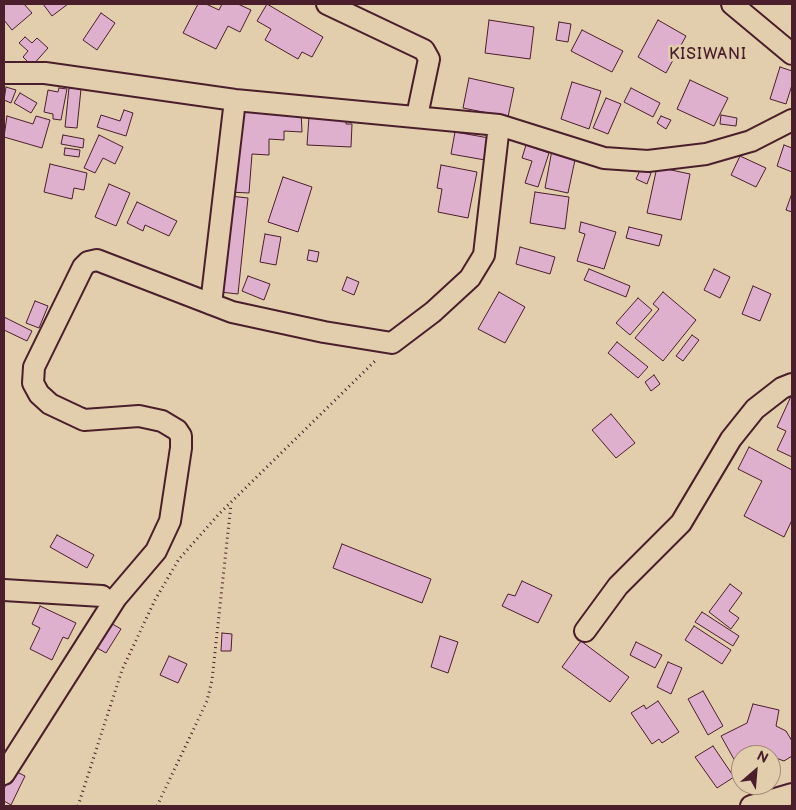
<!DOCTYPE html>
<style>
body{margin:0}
#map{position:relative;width:796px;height:810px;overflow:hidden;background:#e2ceac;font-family:"Balsamiq Sans",sans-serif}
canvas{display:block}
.frame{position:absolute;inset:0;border:5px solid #4a1f2b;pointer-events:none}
.north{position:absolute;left:731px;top:745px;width:50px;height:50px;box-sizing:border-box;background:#e2ceac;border:1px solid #a58878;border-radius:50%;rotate:27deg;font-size:14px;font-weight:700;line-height:20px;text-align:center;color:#4a1f2b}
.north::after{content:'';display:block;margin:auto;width:18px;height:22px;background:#4a1f2b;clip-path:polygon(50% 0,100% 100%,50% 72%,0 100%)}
</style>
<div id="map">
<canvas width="796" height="810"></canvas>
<div class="frame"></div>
<div class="north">N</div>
</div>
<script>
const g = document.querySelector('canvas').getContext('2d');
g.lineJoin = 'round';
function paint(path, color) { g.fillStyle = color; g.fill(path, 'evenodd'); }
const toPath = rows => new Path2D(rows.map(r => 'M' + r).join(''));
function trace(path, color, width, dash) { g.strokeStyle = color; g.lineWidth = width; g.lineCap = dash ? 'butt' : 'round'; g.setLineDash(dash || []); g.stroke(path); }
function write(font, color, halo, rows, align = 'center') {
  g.font = font + ' "Balsamiq Sans",sans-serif'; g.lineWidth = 5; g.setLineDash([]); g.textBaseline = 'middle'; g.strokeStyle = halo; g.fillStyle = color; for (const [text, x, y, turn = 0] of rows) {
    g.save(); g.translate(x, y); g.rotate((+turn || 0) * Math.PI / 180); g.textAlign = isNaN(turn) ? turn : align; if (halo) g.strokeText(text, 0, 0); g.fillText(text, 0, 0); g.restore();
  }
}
const building = toPath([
 [4,4,24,4,32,13,12,30,4,20,4,4],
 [43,4,68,4,52,16,43,4],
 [198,4,206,4,219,10,222,4,238,4,251,10,240,32,228,26,216,49,183,33,198,4],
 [267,4,323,37,312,57,302,52,298,59,265,40,271,29,257,21,267,4],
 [101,13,115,23,97,50,83,40,101,13],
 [489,20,534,27,530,59,485,53,489,20],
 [658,20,686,36,666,73,638,57,658,20],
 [559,22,571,24,568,42,556,40,559,22],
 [582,30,623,51,612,72,571,51,582,30],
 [25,37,32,43,37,38,48,48,32,66,23,57,28,51,19,43,25,37],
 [780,67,792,71,792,85,786,104,770,99,780,67],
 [469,78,514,88,508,117,463,108,469,78],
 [690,80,728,98,714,126,677,109,690,80],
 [572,82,601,91,589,129,561,119,572,82],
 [6,87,16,90,11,103,4,100,6,87],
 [59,88,67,89,61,120,53,119,53,114,44,112,48,90,58,92,59,88],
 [69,88,81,89,77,128,65,127,69,88],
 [631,88,660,103,653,117,624,102,631,88],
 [20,93,37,103,31,113,14,103,20,93],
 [606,98,621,104,608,134,593,128,606,98],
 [124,110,133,113,126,136,97,127,101,115,120,121,124,110],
 [237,110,301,110,302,132,284,131,284,140,269,139,269,155,252,154,249,193,229,192,237,110],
 [721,115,737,118,736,126,720,124,721,115],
 [7,116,33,124,36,116,50,120,42,148,4,137,7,116],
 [661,116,671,120,666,129,657,123,661,116],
 [309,117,346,119,346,124,352,124,351,147,307,145,309,117],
 [455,132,489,138,485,160,451,154,455,132],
 [63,135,84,139,83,148,61,144,63,135],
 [99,135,123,147,115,164,103,158,95,173,84,168,99,135],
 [526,145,549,153,538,187,525,183,532,161,522,158,526,145],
 [784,145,792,148,792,172,777,166,784,145],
 [65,148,80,150,79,157,64,155,65,148],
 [552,150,576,155,568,193,545,188,552,150],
 [740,156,766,168,756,187,731,175,740,156],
 [50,164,87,173,84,190,74,188,72,199,44,192,50,164],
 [441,165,477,172,468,218,438,212,442,189,437,188,441,165],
 [657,167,690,174,681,220,647,213,657,167],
 [641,168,651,173,647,184,636,179,641,168],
 [283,177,312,187,298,232,268,222,283,177],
 [109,184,130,193,116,226,95,217,109,184],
 [535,192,569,197,565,229,530,223,535,192],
 [792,193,792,212,786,210,792,193],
 [230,196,248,198,238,294,220,292,230,196],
 [137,202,177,221,169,236,145,225,143,231,127,223,137,202],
 [581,222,616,232,604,269,577,261,585,234,579,232,581,222],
 [629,227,662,235,659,246,626,238,629,227],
 [265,234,281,237,276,265,260,262,265,234],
 [520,247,555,257,550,274,516,264,520,247],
 [309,250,319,252,317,262,307,260,309,250],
 [589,269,630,286,626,297,584,280,589,269],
 [714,269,730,277,720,298,704,290,714,269],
 [248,276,270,284,264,300,242,291,248,276],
 [347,277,359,282,354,295,342,290,347,277],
 [753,286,771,294,760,321,742,314,753,286],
 [499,292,525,307,505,343,478,329,499,292],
 [663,292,696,320,663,361,635,338,659,309,653,304,663,292],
 [638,298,652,310,630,335,616,323,638,298],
 [35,301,48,306,39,328,26,323,35,301],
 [4,317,32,331,27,341,4,330,4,317],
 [692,335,699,340,683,361,676,356,692,335],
 [617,342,648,367,638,378,608,353,617,342],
 [654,375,660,384,651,391,645,382,654,375],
 [792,394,792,457,777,450,786,431,777,427,792,394],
 [611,414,635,443,616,458,592,430,611,414],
 [749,447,792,470,792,520,784,537,744,516,762,481,738,469,749,447],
 [57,535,94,555,87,568,50,547,57,535],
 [342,544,431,579,422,603,333,568,342,544],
 [522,581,552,595,538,623,502,606,508,594,515,596,522,581],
 [730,584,742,593,729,611,739,618,731,629,709,612,730,584],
 [40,606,76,623,68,639,63,637,52,660,30,649,40,628,32,624,40,606],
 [702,612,739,636,733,646,695,622,702,612],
 [109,622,121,629,106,653,90,644,109,622],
 [694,626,731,650,722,664,685,640,694,626],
 [222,633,232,634,231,651,221,651,222,633],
 [440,636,458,642,448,673,431,667,440,636],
 [581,641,629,677,610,702,562,667,581,641],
 [636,642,662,655,655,668,630,655,636,642],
 [169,656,187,664,178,683,160,675,169,656],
 [668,662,682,668,671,694,657,687,668,662],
 [703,691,723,726,708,735,688,699,703,691],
 [658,701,679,732,662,743,659,739,652,744,631,713,644,705,646,709,658,701],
 [753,704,779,710,776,726,786,731,792,741,792,756,784,761,773,757,777,765,771,768,771,755,755,755,751,746,747,748,751,755,741,755,740,770,721,736,747,723,753,704],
 [713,746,734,777,717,788,695,757,713,746],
 [13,770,25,776,11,805,4,801,4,789,13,770]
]);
paint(building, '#dfafce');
trace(building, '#4a1f2b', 1);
const minor = toPath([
 [327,4,424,50,429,59,417,116],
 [732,4,792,54],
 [4,73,45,73,235,100,499,125,604,158,648,161,706,154,751,141,792,120],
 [211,304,235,100],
 [4,590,102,596],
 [585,631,618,586,681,523,731,439,755,409,782,388,792,384],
 [4,774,116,598,156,551,170,521,181,448,181,436,177,430,162,421,139,416,84,420,50,404,39,394,33,383,34,367,83,267,88,262,97,260,232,312,324,332,392,343,433,312,470,278,484,255,499,125],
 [751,806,792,794]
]);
trace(minor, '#4a1f2b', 24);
trace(toPath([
 [78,806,122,670,155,600,179,559,219,514,376,360],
 [157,806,207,701,212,680,231,504]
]), '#4a1f2b', 3, [1, 4]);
trace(minor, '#e2ceac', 20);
g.letterSpacing = '1px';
write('16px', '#4a1f2b', '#e2ceac', [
 ["KISIWANI",708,55]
]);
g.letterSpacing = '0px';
</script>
